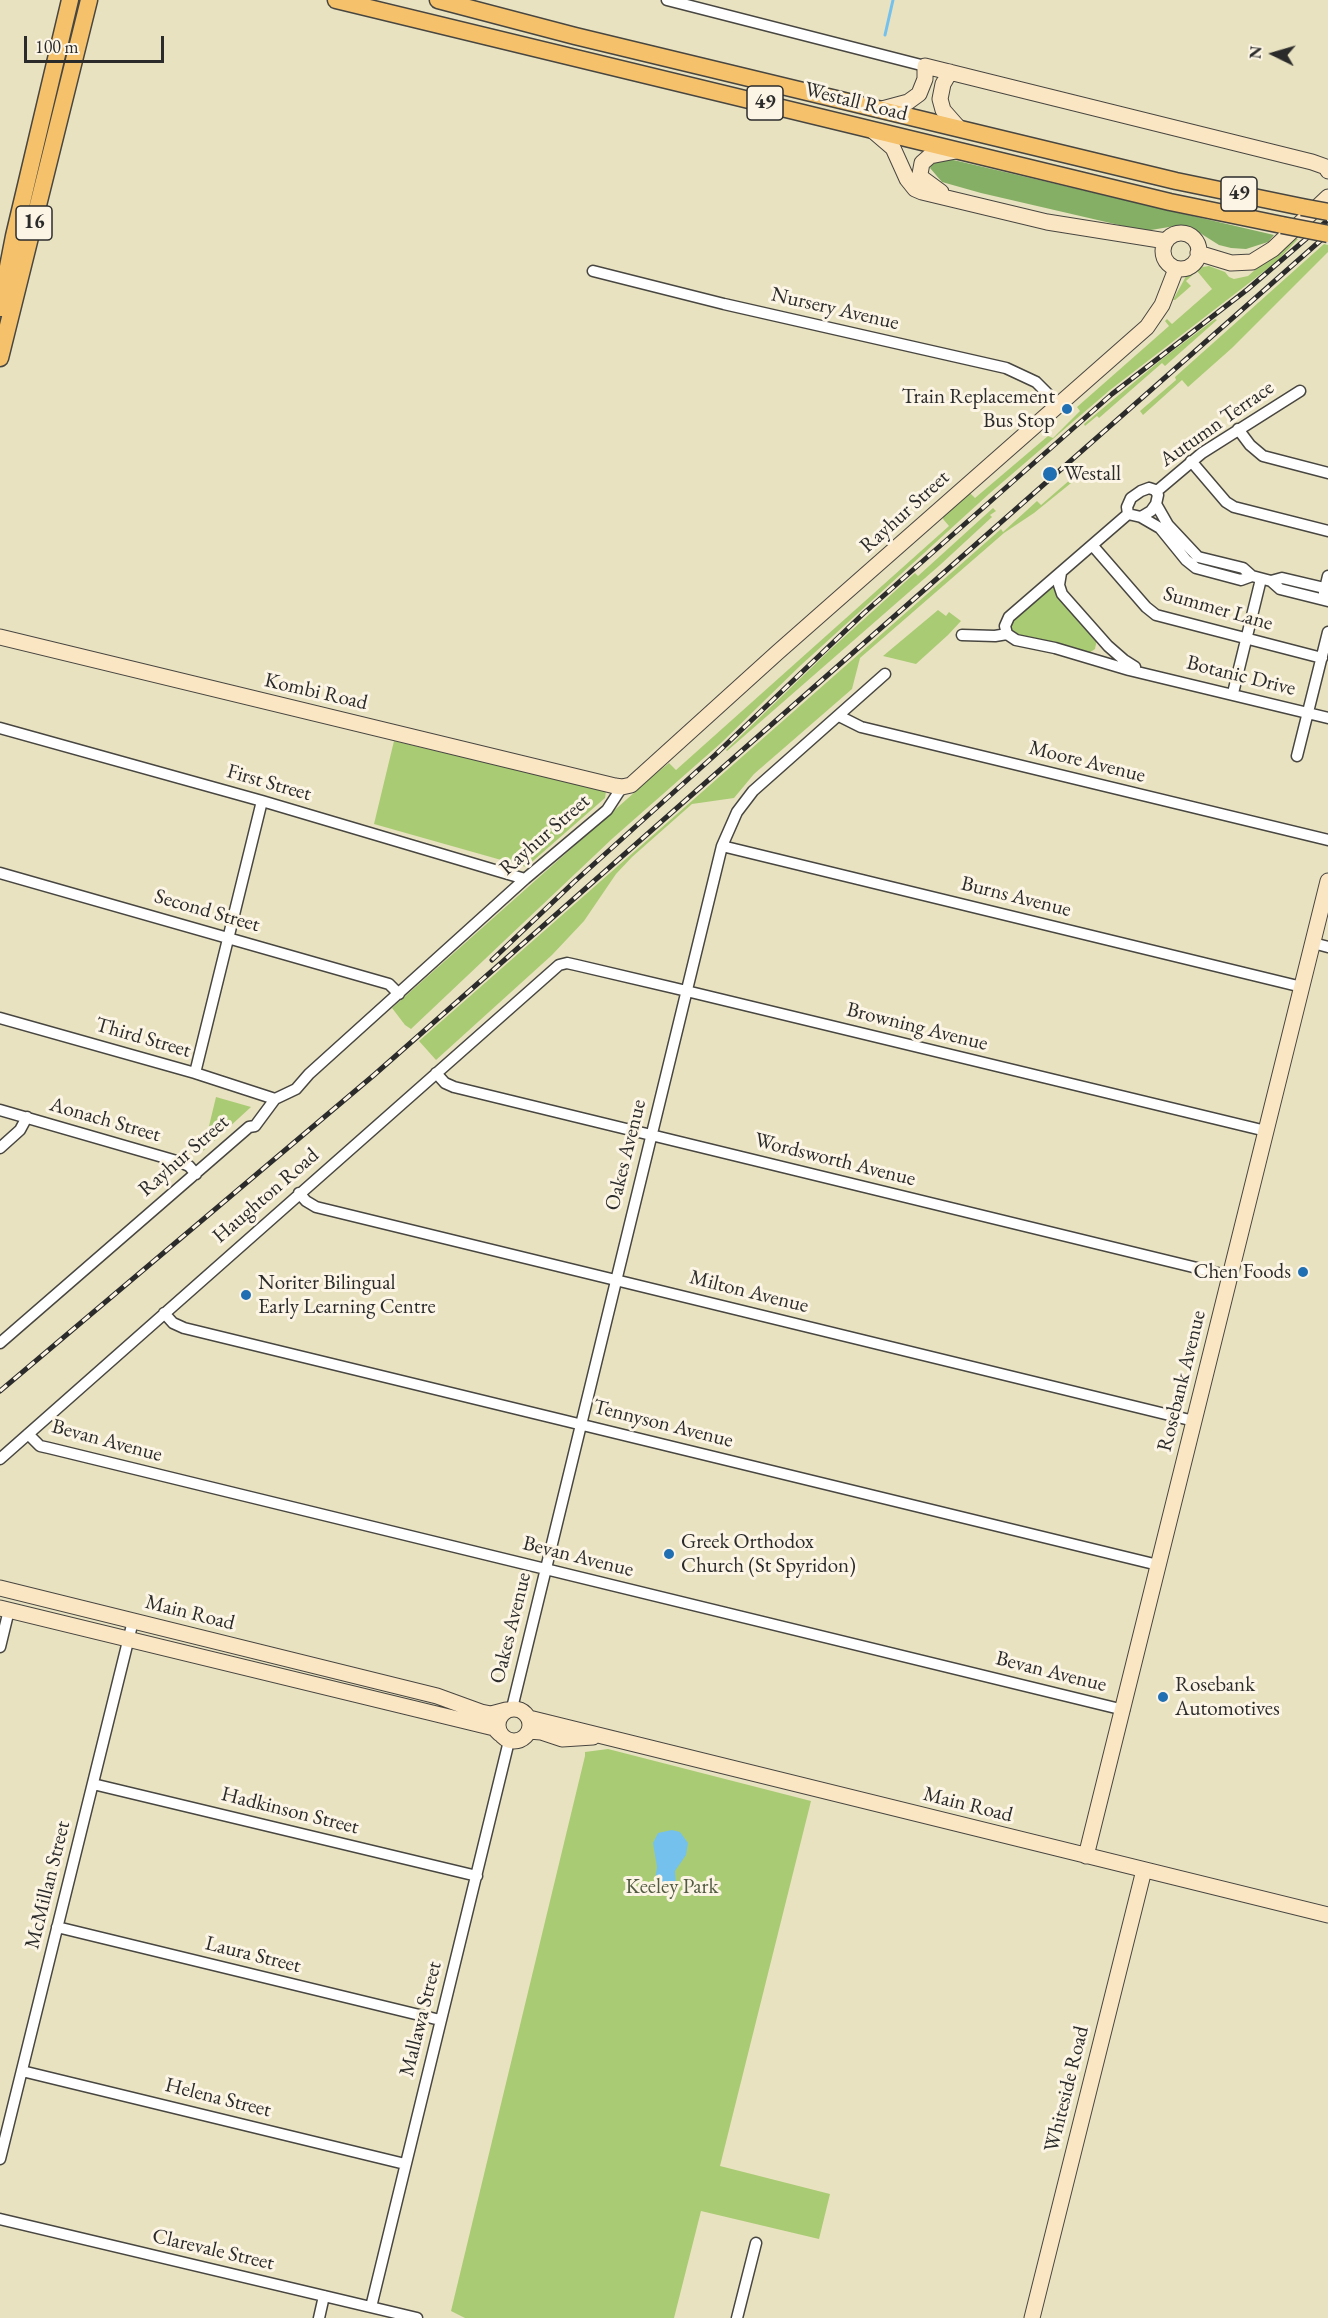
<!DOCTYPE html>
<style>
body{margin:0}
#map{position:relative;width:1328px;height:2318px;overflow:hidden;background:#e9e2c0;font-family:"EB Garamond",serif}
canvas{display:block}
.north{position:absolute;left:1244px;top:24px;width:60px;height:60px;-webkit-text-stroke:4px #fcf5e5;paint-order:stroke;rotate:275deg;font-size:16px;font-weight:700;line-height:24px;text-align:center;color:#2b2b2b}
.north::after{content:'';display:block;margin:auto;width:21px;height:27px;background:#2b2b2b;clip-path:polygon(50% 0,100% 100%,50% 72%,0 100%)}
.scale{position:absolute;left:24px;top:36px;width:140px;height:27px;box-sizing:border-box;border:3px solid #2b2b2b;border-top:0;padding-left:8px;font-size:18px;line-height:21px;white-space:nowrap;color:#2b2b2b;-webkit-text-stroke:4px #fcf5e5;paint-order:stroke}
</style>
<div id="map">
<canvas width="1328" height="2318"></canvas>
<div class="north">N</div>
<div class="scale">100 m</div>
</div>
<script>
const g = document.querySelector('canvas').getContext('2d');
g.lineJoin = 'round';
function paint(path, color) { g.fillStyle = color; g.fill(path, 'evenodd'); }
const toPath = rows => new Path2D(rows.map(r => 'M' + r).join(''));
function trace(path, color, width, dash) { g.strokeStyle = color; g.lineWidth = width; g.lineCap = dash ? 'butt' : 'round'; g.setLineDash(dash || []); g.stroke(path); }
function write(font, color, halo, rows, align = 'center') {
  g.font = font + ' "EB Garamond",serif'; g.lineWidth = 6; g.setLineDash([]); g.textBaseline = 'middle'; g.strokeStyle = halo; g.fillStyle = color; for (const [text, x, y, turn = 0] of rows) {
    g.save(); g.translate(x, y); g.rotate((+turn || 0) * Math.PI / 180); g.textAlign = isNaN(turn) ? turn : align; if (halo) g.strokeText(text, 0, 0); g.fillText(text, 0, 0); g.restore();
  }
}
paint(toPath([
 [1292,238,1298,239,1275,263,1110,390,990,493,800,666,721,743,613,838,411,1029,405,1025,392,1008,654,775,669,763,676,770,949,526,943,519,944,513,968,491,975,498,1048,436,1053,438,1080,411,1077,407,1169,326,1165,321,1167,319,1172,324,1212,289,1197,271,1186,281,1191,286,1175,300,1173,300,1190,269,1209,266,1225,272,1229,277,1234,279,1248,276],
 [1324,244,1328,245,1328,252,1232,348,1188,387,1182,380,1143,415,1140,411,1176,380,1175,377],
 [1215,319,1217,320,1165,366,1162,363,1099,418,1097,416,1085,426,1084,424,1162,359],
 [1079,472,1081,475,1034,513,1004,533,860,658,852,689,754,774,734,798,692,804,632,857,616,874,584,921,552,955,436,1060,419,1041,1001,529,1003,532,1037,501,1041,505],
 [993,508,996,511,990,515,992,517,940,565,727,751,726,750,831,649,915,573,918,576],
 [1052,581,1097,639,1095,649,1089,653,1016,638,1008,626,1008,623],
 [938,610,946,616,949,612,961,621,948,635,916,664,883,656],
 [394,741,606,791,605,798,526,867,374,824],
 [216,1097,251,1107,203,1151],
 [608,1749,811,1801,720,2166,830,2194,819,2239,701,2211,674,2318,465,2318,451,2311,585,1756,585,1752]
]), '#a9cb74');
paint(toPath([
 [945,158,1274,235,1268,242,1246,249,1231,248,1219,245,1192,228,1175,226,1145,231,981,193,942,182,930,168,933,161]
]), '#86af66');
paint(toPath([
 [672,1830,680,1832,688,1843,686,1855,675,1871,676,1886,669,1891,659,1886,655,1880,657,1867,653,1843,658,1833]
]), '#74c1ee');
trace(toPath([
 [885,35,893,0]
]), '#74c1ee', 3);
const street = toPath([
 [667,0,925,66],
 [593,271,724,304,1006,368,1036,382,1058,404],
 [1238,429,1250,445,1263,456,1328,473],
 [1191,461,1226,502,1234,507,1328,531],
 [1149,488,1155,490,1158,495,1156,504,1151,511,1141,517,1128,514,1127,507,1131,498,1141,491,1149,488],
 [1157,491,1202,453,1300,391],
 [1156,504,1168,525,1198,557,1243,568,1252,576,1271,581,1280,589,1328,601],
 [1141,517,1160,528,1186,560,1196,568,1241,580,1252,576],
 [1093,546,1146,607,1156,615,1322,658],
 [1061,573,1059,585,1062,594,1108,646,1124,660,1135,667],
 [1271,581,1282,578,1328,589],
 [1324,593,1328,576],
 [1007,634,1016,640,1055,648,1129,670,1328,718],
 [1007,634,1005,626,1009,617,1128,514],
 [962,635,995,636,1007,634],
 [1233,693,1261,579],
 [839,716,861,727,1328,840],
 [0,728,262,801,525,879],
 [1297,756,1328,632],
 [722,846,1302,987],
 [0,873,389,984,399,994],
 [1313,943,1328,947],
 [0,1018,195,1073,275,1099],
 [195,1073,262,801],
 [436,1073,445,1083,454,1087,1230,1276],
 [0,1110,180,1162,189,1166,196,1174],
 [0,1148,20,1130,27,1117],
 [299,1193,306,1201,316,1207,1194,1421],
 [164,1313,173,1323,184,1328,1158,1565],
 [0,1343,249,1127,255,1126,275,1099,296,1089,309,1074,525,879,607,810,622,787],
 [28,1434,40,1446,49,1448,1124,1710],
 [0,1459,559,965,567,963,576,965,674,988,1266,1131],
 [0,1647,9,1610],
 [512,1708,722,846,737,812,753,791,885,674],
 [93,1784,477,1876],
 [57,1927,440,2020],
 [22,2071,405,2164],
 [0,2159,133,1621],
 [0,2219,417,2318],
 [371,2307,509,1741],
 [319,2318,324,2296],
 [737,2318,756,2243]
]);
const secondary = toPath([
 [950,72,943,84,940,99,943,110,958,127],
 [882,109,908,102,919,94,925,79,925,66,1312,162,1326,167,1328,171],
 [872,130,893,148,907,179,915,189,922,192,1047,222,1166,241],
 [941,192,922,178,920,174,922,163,930,156,956,151],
 '1163 251a18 18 0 1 1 36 0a18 18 0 1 1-36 0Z',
 [1198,253,1231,263,1252,262,1273,249,1328,197],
 [0,637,615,786,622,787,631,785,778,652,1147,327,1162,305,1176,269],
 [0,1588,437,1696,481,1712,491,1714,506,1710],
 [0,1608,494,1728,500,1734],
 '498 1725a16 16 0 1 1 32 0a16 16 0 1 1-32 0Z',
 [529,1718,1328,1915],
 [529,1731,541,1732,562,1739,593,1737],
 [1086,1856,1328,881],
 [1032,2318,1144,1870]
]);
const primary = toPath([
 [336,0,1170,202,1282,225],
 [438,0,575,36,1176,181,1302,207],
 [0,308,14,236,70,0],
 [0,358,89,0]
]);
trace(street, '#484641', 13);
trace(secondary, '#484641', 17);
trace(primary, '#484641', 19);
trace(street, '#fff', 10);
trace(secondary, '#fbe6c4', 15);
trace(primary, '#f5c16b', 16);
const rail = toPath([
 [492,960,574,882,715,755,864,613,1112,394,1248,289,1328,220],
 [0,1391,374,1075,1328,234]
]);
trace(rail, '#2b2b2b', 5);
trace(rail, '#fcf5e5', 3, [9]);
const primaryBridge = toPath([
 [1302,207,1328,212],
 [1282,225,1328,234]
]);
trace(primaryBridge, '#484641', 19, []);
trace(primaryBridge, '#f5c16b', 16);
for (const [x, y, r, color] of [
 [1067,409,6,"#1f6fb2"],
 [1050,474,8,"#1f6fb2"],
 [1303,1272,6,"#1f6fb2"],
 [246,1295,6,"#1f6fb2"],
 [669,1554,6,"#1f6fb2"],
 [1163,1697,6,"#1f6fb2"]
]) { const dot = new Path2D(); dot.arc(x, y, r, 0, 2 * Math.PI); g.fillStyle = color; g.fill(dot); trace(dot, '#fcf5e5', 2); }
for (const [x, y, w] of [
 [765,103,36],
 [1239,194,36],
 [34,223,36]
]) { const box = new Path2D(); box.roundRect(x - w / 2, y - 17, w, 34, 4.5); g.fillStyle = '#fcf5e5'; g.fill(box); trace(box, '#2b2b2b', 1.5); }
write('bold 20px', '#2b2b2b', null, [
 ["49",765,103],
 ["49",1239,194],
 ["16",34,223]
]);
write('21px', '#2b2b2b', '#fcf5e5', [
 ["Westall Road",856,102,14],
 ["Nursery Avenue",835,309,13],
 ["Autumn Terrace",1217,424,-35],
 ["Rayhur Street",905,512,-42],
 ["Summer Lane",1218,609,16],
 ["Botanic Drive",1241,676,14],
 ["Kombi Road",316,692,13],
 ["Moore Avenue",1087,762,14],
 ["First Street",269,783,16],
 ["Rayhur Street",545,835,-41],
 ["Burns Avenue",1016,897,14],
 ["Second Street",207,911,16],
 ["Browning Avenue",917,1027,14],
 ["Third Street",143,1038,16],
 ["Aonach Street",105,1120,16],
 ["Oakes Avenue",626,1155,-76],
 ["Rayhur Street",184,1156,-41],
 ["Wordsworth Avenue",835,1160,14],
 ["Haughton Road",266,1196,-41],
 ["Milton Avenue",749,1292,14],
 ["Rosebank Avenue",1182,1381,-76],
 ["Tennyson Avenue",663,1424,14],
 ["Bevan Avenue",107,1441,15],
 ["Bevan Avenue",578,1557,14],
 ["Main Road",190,1613,14],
 ["Oakes Avenue",511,1628,-76],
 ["Bevan Avenue",1051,1672,14],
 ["Main Road",968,1805,14],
 ["Hadkinson Street",290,1811,14],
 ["McMillan Street",48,1885,-76],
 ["Laura Street",253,1955,14],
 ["Mallawa Street",421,2019,-76],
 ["Whiteside Road",1067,2089,-76],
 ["Helena Street",218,2098,14],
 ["Clarevale Street",213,2250,13]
]);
write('21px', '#2b2b2b', '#fcf5e5', [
 ["Train Replacement",1055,397,"right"],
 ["Bus Stop",1055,421,"right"],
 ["Westall",1064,474],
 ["Chen Foods",1291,1272,"right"],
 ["Noriter Bilingual",258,1283],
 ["Early Learning Centre",258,1307],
 ["Greek Orthodox",681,1542],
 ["Church (St Spyridon)",681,1566],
 ["Rosebank",1175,1685],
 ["Automotives",1175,1709]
], 'left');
write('21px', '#515b41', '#fcf5e5', [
 ["Keeley Park",672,1887]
]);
</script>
